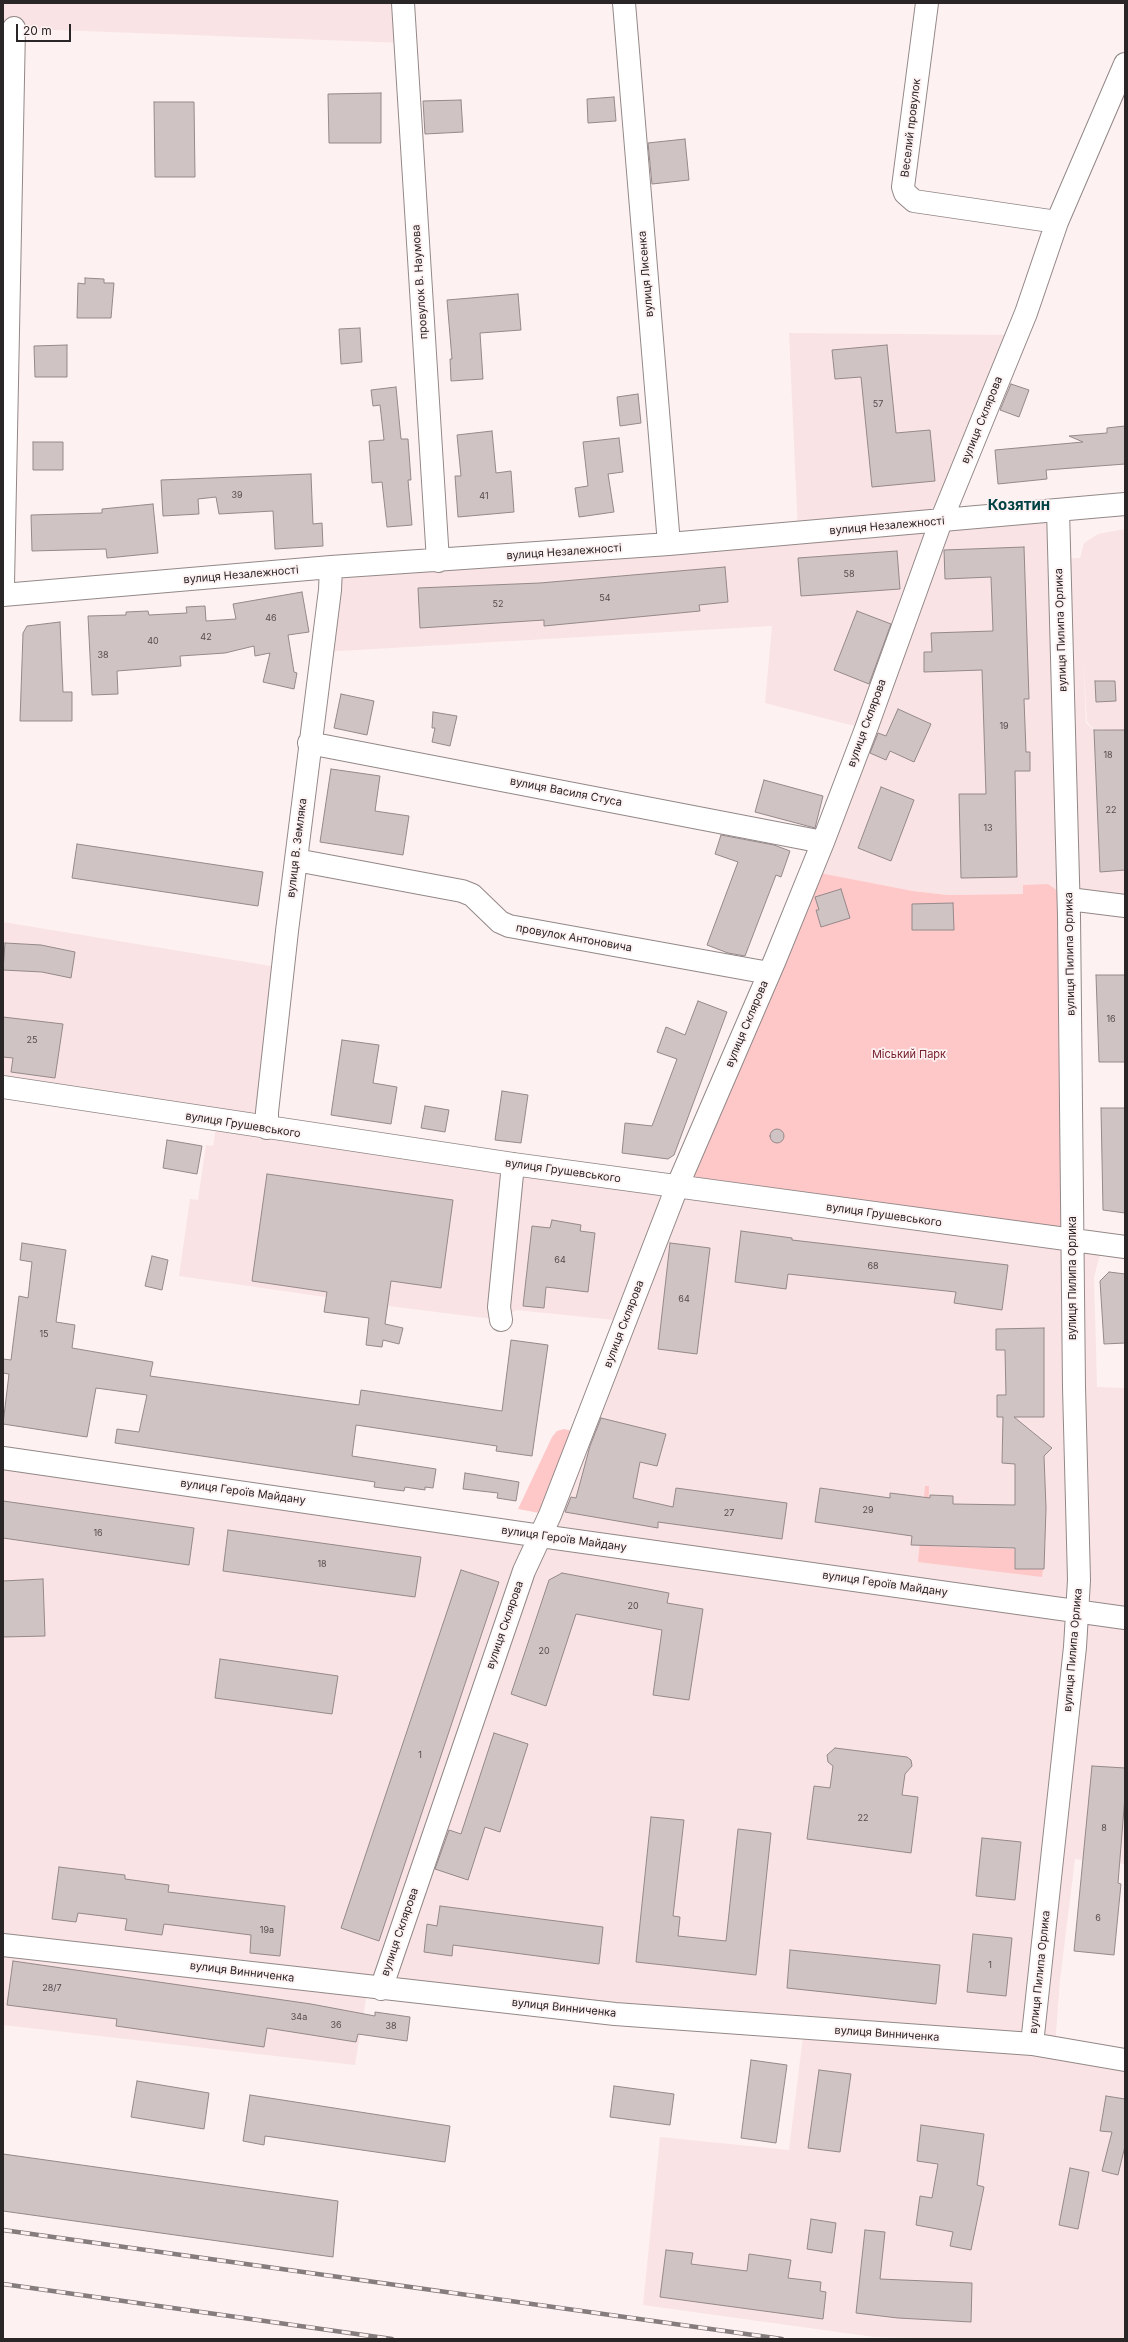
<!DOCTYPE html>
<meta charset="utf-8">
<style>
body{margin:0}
#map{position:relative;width:1128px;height:2342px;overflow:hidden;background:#fef1f1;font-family:Inter,sans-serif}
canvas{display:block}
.frame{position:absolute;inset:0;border:4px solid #2a2526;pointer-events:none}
.scale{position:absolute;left:16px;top:24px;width:55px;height:18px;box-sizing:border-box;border:2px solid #2a2526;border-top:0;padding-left:5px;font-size:12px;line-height:14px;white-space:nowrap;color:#2a2526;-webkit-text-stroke:3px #fef1f1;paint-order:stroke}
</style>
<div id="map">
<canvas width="1128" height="2342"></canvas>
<div class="frame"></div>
<div class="scale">20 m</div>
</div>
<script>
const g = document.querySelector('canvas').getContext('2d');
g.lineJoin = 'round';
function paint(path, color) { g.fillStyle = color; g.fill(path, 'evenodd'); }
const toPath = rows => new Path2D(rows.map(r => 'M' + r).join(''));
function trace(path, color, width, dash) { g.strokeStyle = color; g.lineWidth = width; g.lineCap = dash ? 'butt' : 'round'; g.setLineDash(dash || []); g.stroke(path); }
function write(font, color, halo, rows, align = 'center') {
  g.font = font + ' Inter,sans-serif'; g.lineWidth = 3.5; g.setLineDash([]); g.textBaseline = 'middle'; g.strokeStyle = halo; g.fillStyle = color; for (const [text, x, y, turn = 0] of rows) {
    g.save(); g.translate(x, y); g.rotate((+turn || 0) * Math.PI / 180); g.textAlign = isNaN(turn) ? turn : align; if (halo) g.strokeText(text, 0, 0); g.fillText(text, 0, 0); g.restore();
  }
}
paint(toPath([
 [3,3,403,3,405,43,3,28],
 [789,333,1017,335,941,521,1058,510,1060,559,1080,558,1084,543,1098,534,1125,529,1125,906,1023,894,948,895,913,891,810,871,866,729,765,703,772,626,322,652,331,567,798,533],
 [1083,654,1087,722,1094,729,1118,729,1094,730,1086,723],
 [3,922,283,968,267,1128,1103,1243,1094,1277,1097,1387,1125,1388,1125,1864,1075,1859,1060,1980,1055,2047,1125,2060,1125,2339,946,2339,874,2337,643,2305,660,2137,789,2150,804,2028,368,1987,355,2065,3,2025,3,1458,541,1536,624,1321,516,1310,501,1320,388,1306,179,1276,190,1199,198,1200,206,1145,213,1146,217,1121,3,1087]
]), '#f9e3e4');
paint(toPath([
 [810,871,913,891,948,895,1023,894,1023,885,1048,884,1069,899,1073,1240,677,1187],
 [564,1429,581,1433,550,1515,518,1509,552,1437,557,1431],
 [925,1486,929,1486,928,1546,1014,1549,1015,1569,1043,1569,1042,1577,918,1562]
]), '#fec8c9');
const building = toPath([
 [381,93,381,143,329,143,328,94,381,93],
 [614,97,616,121,588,123,587,99,614,97],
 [461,100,463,132,425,134,423,101,461,100],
 [154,102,194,102,195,177,155,177,154,102],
 [685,139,689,180,652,184,648,143,685,139],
 [85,278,104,279,104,283,114,283,111,318,77,318,78,283,85,284,85,278],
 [518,294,521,330,480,333,483,379,451,381,450,359,452,359,447,300,518,294],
 [360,328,362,362,341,364,339,329,360,328],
 [67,345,67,377,35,377,34,346,67,345],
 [887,345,896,433,930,430,935,481,872,487,861,377,835,379,832,350,887,345],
 [1011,384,1029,390,1019,417,1000,410,1011,384],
 [396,387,401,439,408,439,411,480,408,480,412,525,387,527,382,482,372,483,369,441,384,440,380,405,373,406,371,390,396,387],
 [638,394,641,423,620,426,617,397,638,394],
 [1125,426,1125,464,1046,470,1047,479,998,484,995,450,1083,442,1069,436,1107,433,1107,428,1125,426],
 [492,431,496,473,511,471,514,512,458,517,455,476,461,476,457,435,492,431],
 [619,438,623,472,608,474,614,512,579,517,575,488,588,486,583,442,619,438],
 [33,442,63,442,63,470,33,470,33,442],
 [311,474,313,524,322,523,323,546,275,549,273,511,219,514,216,497,198,499,199,514,163,516,161,480,311,474],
 [153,504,158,553,107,558,106,549,32,551,31,515,102,513,102,509,153,504],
 [1024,547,1029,699,1024,699,1026,752,1030,752,1030,771,1015,771,1017,877,961,878,959,794,986,794,982,670,924,672,924,652,932,652,931,633,993,631,991,577,945,579,944,550,1024,547],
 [897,551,900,589,801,596,798,558,897,551],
 [725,567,728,602,699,605,700,611,544,626,544,620,420,628,418,588,540,583,725,567],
 [302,592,309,632,288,635,294,672,297,673,294,689,263,682,270,653,255,656,254,646,225,653,180,656,181,666,117,671,118,694,92,695,88,616,126,615,126,612,148,611,149,615,187,613,186,607,205,606,206,621,236,619,233,604,302,592],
 [857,611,891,624,869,684,834,670,857,611],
 [60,622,63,692,72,692,72,721,20,721,23,633,27,626,60,622],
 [1095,681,1115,681,1116,701,1096,702,1095,681],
 [341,694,374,701,367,735,334,728,341,694],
 [898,709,931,724,914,762,890,751,886,760,870,753,878,733,886,736,898,709],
 [433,712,457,716,450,746,432,742,435,728,432,728,433,712],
 [1094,730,1125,730,1125,870,1100,872,1094,730],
 [331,769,380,776,375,811,409,816,403,855,320,842,331,769],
 [764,780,823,796,815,828,755,812,764,780],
 [881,787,914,800,891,861,858,848,881,787],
 [721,835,774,845,790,851,781,877,776,875,745,956,728,953,707,945,738,862,715,854,721,835],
 [77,844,263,872,258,906,72,878,77,844],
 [841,889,850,918,821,927,816,910,819,910,815,897,841,889],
 [953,903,954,930,912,930,912,904,953,903],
 [5,943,41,945,75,952,71,978,42,972,3,970,5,943],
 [1096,975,1125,975,1125,1062,1099,1062,1096,975],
 [698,1001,727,1012,674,1155,668,1159,622,1153,625,1123,652,1126,677,1059,657,1052,666,1027,685,1035,698,1001],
 [3,1017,63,1024,55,1078,11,1072,13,1058,3,1057,3,1017],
 [342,1040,379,1045,373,1083,397,1087,391,1124,331,1115,342,1040],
 [502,1091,528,1095,521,1143,495,1140,502,1091],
 [425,1106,449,1110,445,1132,421,1128,425,1106],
 [1101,1108,1125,1108,1125,1213,1103,1210,1101,1108],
 '770 1136a7 7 0 1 1 14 0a7 7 0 1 1-14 0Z',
 [167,1140,202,1146,197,1174,163,1168,167,1140],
 [267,1174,453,1200,441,1288,391,1281,385,1324,403,1328,399,1344,383,1340,382,1347,366,1345,369,1318,324,1312,327,1292,252,1281,267,1174],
 [552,1220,581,1225,580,1231,595,1233,588,1292,546,1287,544,1308,523,1306,532,1226,550,1228,552,1220],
 [741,1231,792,1238,792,1240,1008,1265,1002,1310,954,1303,956,1292,788,1274,786,1289,735,1282,741,1231],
 [22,1243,66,1250,56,1322,75,1325,72,1348,153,1362,150,1376,359,1405,361,1390,502,1411,511,1340,548,1345,532,1456,496,1451,497,1446,356,1425,352,1456,436,1469,433,1488,425,1487,425,1490,405,1487,404,1491,374,1487,375,1482,115,1443,117,1429,139,1432,147,1395,96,1388,87,1437,3,1424,9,1374,3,1373,3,1359,11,1360,19,1296,28,1298,32,1262,20,1260,22,1243],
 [670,1243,710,1248,697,1354,658,1349,670,1243],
 [152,1256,168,1260,162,1290,145,1286,152,1256],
 [1109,1272,1125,1274,1125,1343,1104,1344,1100,1281,1109,1272],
 [1044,1328,1044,1417,1014,1417,1052,1448,1044,1456,1046,1508,1044,1569,1015,1569,1015,1548,911,1545,912,1536,815,1522,820,1488,890,1498,890,1493,930,1498,930,1495,953,1496,953,1504,1015,1505,1015,1464,1002,1463,1003,1417,997,1417,997,1395,1006,1395,1005,1350,996,1350,996,1329,1044,1328],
 [601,1418,666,1434,657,1466,640,1462,633,1498,673,1507,676,1488,787,1503,782,1539,658,1522,658,1528,565,1512,571,1497,576,1498,590,1446,601,1418],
 [465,1473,519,1482,516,1501,497,1498,498,1493,463,1489,465,1473],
 [3,1501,194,1528,189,1565,3,1538,3,1501],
 [228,1530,421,1557,415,1597,223,1571,228,1530],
 [461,1570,499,1582,379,1941,341,1928,461,1570],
 [562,1573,669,1593,667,1603,703,1609,689,1700,653,1695,662,1630,576,1614,546,1706,511,1694,549,1580,562,1573],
 [43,1579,45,1636,3,1637,3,1581,43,1579],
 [220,1659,338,1676,332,1714,215,1698,220,1659],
 [494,1733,528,1744,500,1832,485,1827,468,1880,435,1869,449,1830,461,1834,494,1733],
 [835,1748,907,1757,911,1760,912,1766,905,1774,902,1795,918,1797,911,1853,807,1839,814,1786,830,1788,833,1766,828,1762,827,1755,835,1748],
 [1092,1766,1125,1768,1125,1796,1118,1883,1121,1884,1114,1955,1074,1951,1092,1766],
 [651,1817,684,1820,673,1916,680,1917,678,1936,726,1941,738,1829,771,1833,756,1975,636,1962,651,1817],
 [982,1838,1021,1842,1015,1900,976,1896,982,1838],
 [59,1867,125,1875,125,1879,169,1885,168,1892,285,1906,280,1956,250,1953,251,1935,164,1924,162,1935,125,1930,127,1919,78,1913,76,1922,52,1919,59,1867],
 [440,1906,603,1927,599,1964,453,1945,452,1956,424,1952,427,1924,437,1926,440,1906],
 [973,1934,1012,1938,1006,1996,967,1992,973,1934],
 [790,1950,940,1965,936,2004,787,1988,790,1950],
 [13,1961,311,2004,375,2016,375,2012,410,2017,407,2041,358,2034,356,2042,267,2028,264,2047,116,2026,117,2019,7,2005,13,1961],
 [751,2060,787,2065,776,2143,741,2138,751,2060],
 [819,2070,851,2074,840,2152,808,2148,819,2070],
 [137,2081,209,2093,204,2129,131,2117,137,2081],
 [614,2086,674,2094,670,2125,610,2117,614,2086],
 [250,2095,450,2126,445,2162,265,2136,264,2145,243,2141,250,2095],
 [1106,2096,1125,2099,1125,2146,1118,2175,1102,2171,1112,2132,1100,2131,1106,2096],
 [921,2125,984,2134,977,2185,984,2187,971,2250,950,2246,953,2232,916,2225,920,2196,932,2198,938,2164,917,2161,921,2125],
 [3,2154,338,2201,333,2257,3,2211,3,2154],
 [1070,2168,1089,2172,1078,2229,1059,2225,1070,2168],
 [811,2219,836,2223,832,2253,807,2249,811,2219],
 [865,2230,885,2232,880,2279,972,2283,971,2322,898,2318,856,2313,865,2230],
 [666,2250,693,2253,691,2264,747,2271,749,2254,791,2260,788,2278,821,2282,820,2291,826,2292,823,2319,660,2297,666,2250]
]);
paint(building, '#d0c3c3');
trace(building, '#95898a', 1);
const minor = toPath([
 [403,3,438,561],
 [624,3,669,544],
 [927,3,903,187,905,193,914,201,1057,222],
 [3,584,14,28],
 [3,595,331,567,669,544,1125,504],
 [309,743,823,842],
 [296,860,462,891,472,895,500,922,509,926,769,973],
 [1069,899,1125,906],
 [3,1087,513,1164,1125,1247],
 [267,1128,267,1112,287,931,330,590,331,567],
 [501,1320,499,1307,513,1164],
 [3,1458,541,1536,1125,1618],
 [3,1945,615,2014,1032,2044,1125,2060],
 [381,1989,524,1571,550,1515,677,1187,775,960,823,842,866,729,941,521,1026,313,1057,222,1125,64],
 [1032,2044,1075,1647,1079,1580,1074,1387,1069,916,1058,510]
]);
trace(minor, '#938888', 24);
trace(minor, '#fff', 22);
const rail = toPath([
 [3,2230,782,2339],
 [3,2284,392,2339]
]);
trace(rail, '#857c7d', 4.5);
trace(rail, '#fef1f1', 3, [9]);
write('9px', '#544c4d', null, [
 ["57",878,404],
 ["39",237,495],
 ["41",484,496],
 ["58",849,574],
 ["54",605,598],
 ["52",498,604],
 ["46",271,618],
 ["42",206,637],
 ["40",153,641],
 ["38",103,655],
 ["19",1004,726],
 ["18",1108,755],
 ["22",1111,810],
 ["13",988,828],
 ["16",1111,1019],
 ["25",32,1040],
 ["64",560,1260],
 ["68",873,1266],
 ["64",684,1299],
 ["15",44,1334],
 ["29",868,1510],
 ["27",729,1513],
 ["16",98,1533],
 ["18",322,1564],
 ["20",633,1606],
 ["20",544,1651],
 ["1",420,1755],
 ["22",863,1818],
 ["8",1104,1828],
 ["6",1098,1918],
 ["19а",267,1930],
 ["1",990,1965],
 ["28/7",52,1988],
 ["34а",299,2017],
 ["36",336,2025],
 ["38",391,2026]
]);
write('11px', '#2a2526', '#fef1f1', [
 ["Веселий провулок",911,128,-83],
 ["вулиця Лисенка",646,274,-95],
 ["провулок В. Наумова",420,282,-94],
 ["вулиця Склярова",982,420,-68],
 ["вулиця Незалежності",887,526,-5],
 ["вулиця Незалежності",564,552,-4],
 ["вулиця Незалежності",241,575,-5],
 ["вулиця Пилипа Орлика",1061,630,-92],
 ["вулиця Склярова",867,723,-70],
 ["вулиця Василя Стуса",566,792,11],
 ["вулиця В. Земляка",297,848,-83],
 ["провулок Антоновича",574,938,10],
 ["вулиця Пилипа Орлика",1070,954,-91],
 ["вулиця Склярова",747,1024,-67],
 ["вулиця Грушевського",243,1125,9],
 ["вулиця Грушевського",563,1171,8],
 ["вулиця Грушевського",884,1215,8],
 ["вулиця Пилипа Орлика",1073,1278,-90],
 ["вулиця Склярова",624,1324,-69],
 ["вулиця Героїв Майдану",243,1492,8],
 ["вулиця Героїв Майдану",564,1539,8],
 ["вулиця Героїв Майдану",885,1584,8],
 ["вулиця Склярова",505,1625,-71],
 ["вулиця Пилипа Орлика",1073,1650,-85],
 ["вулиця Склярова",400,1932,-71],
 ["вулиця Винниченка",242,1972,7],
 ["вулиця Пилипа Орлика",1040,1972,-84],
 ["вулиця Винниченка",564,2008,6],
 ["вулиця Винниченка",887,2034,4]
]);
write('11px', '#79222f', '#fef1f1', [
 ["Міський Парк",909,1055]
]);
write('bold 15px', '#004244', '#fef1f1', [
 ["Козятин",1019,505]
]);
</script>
